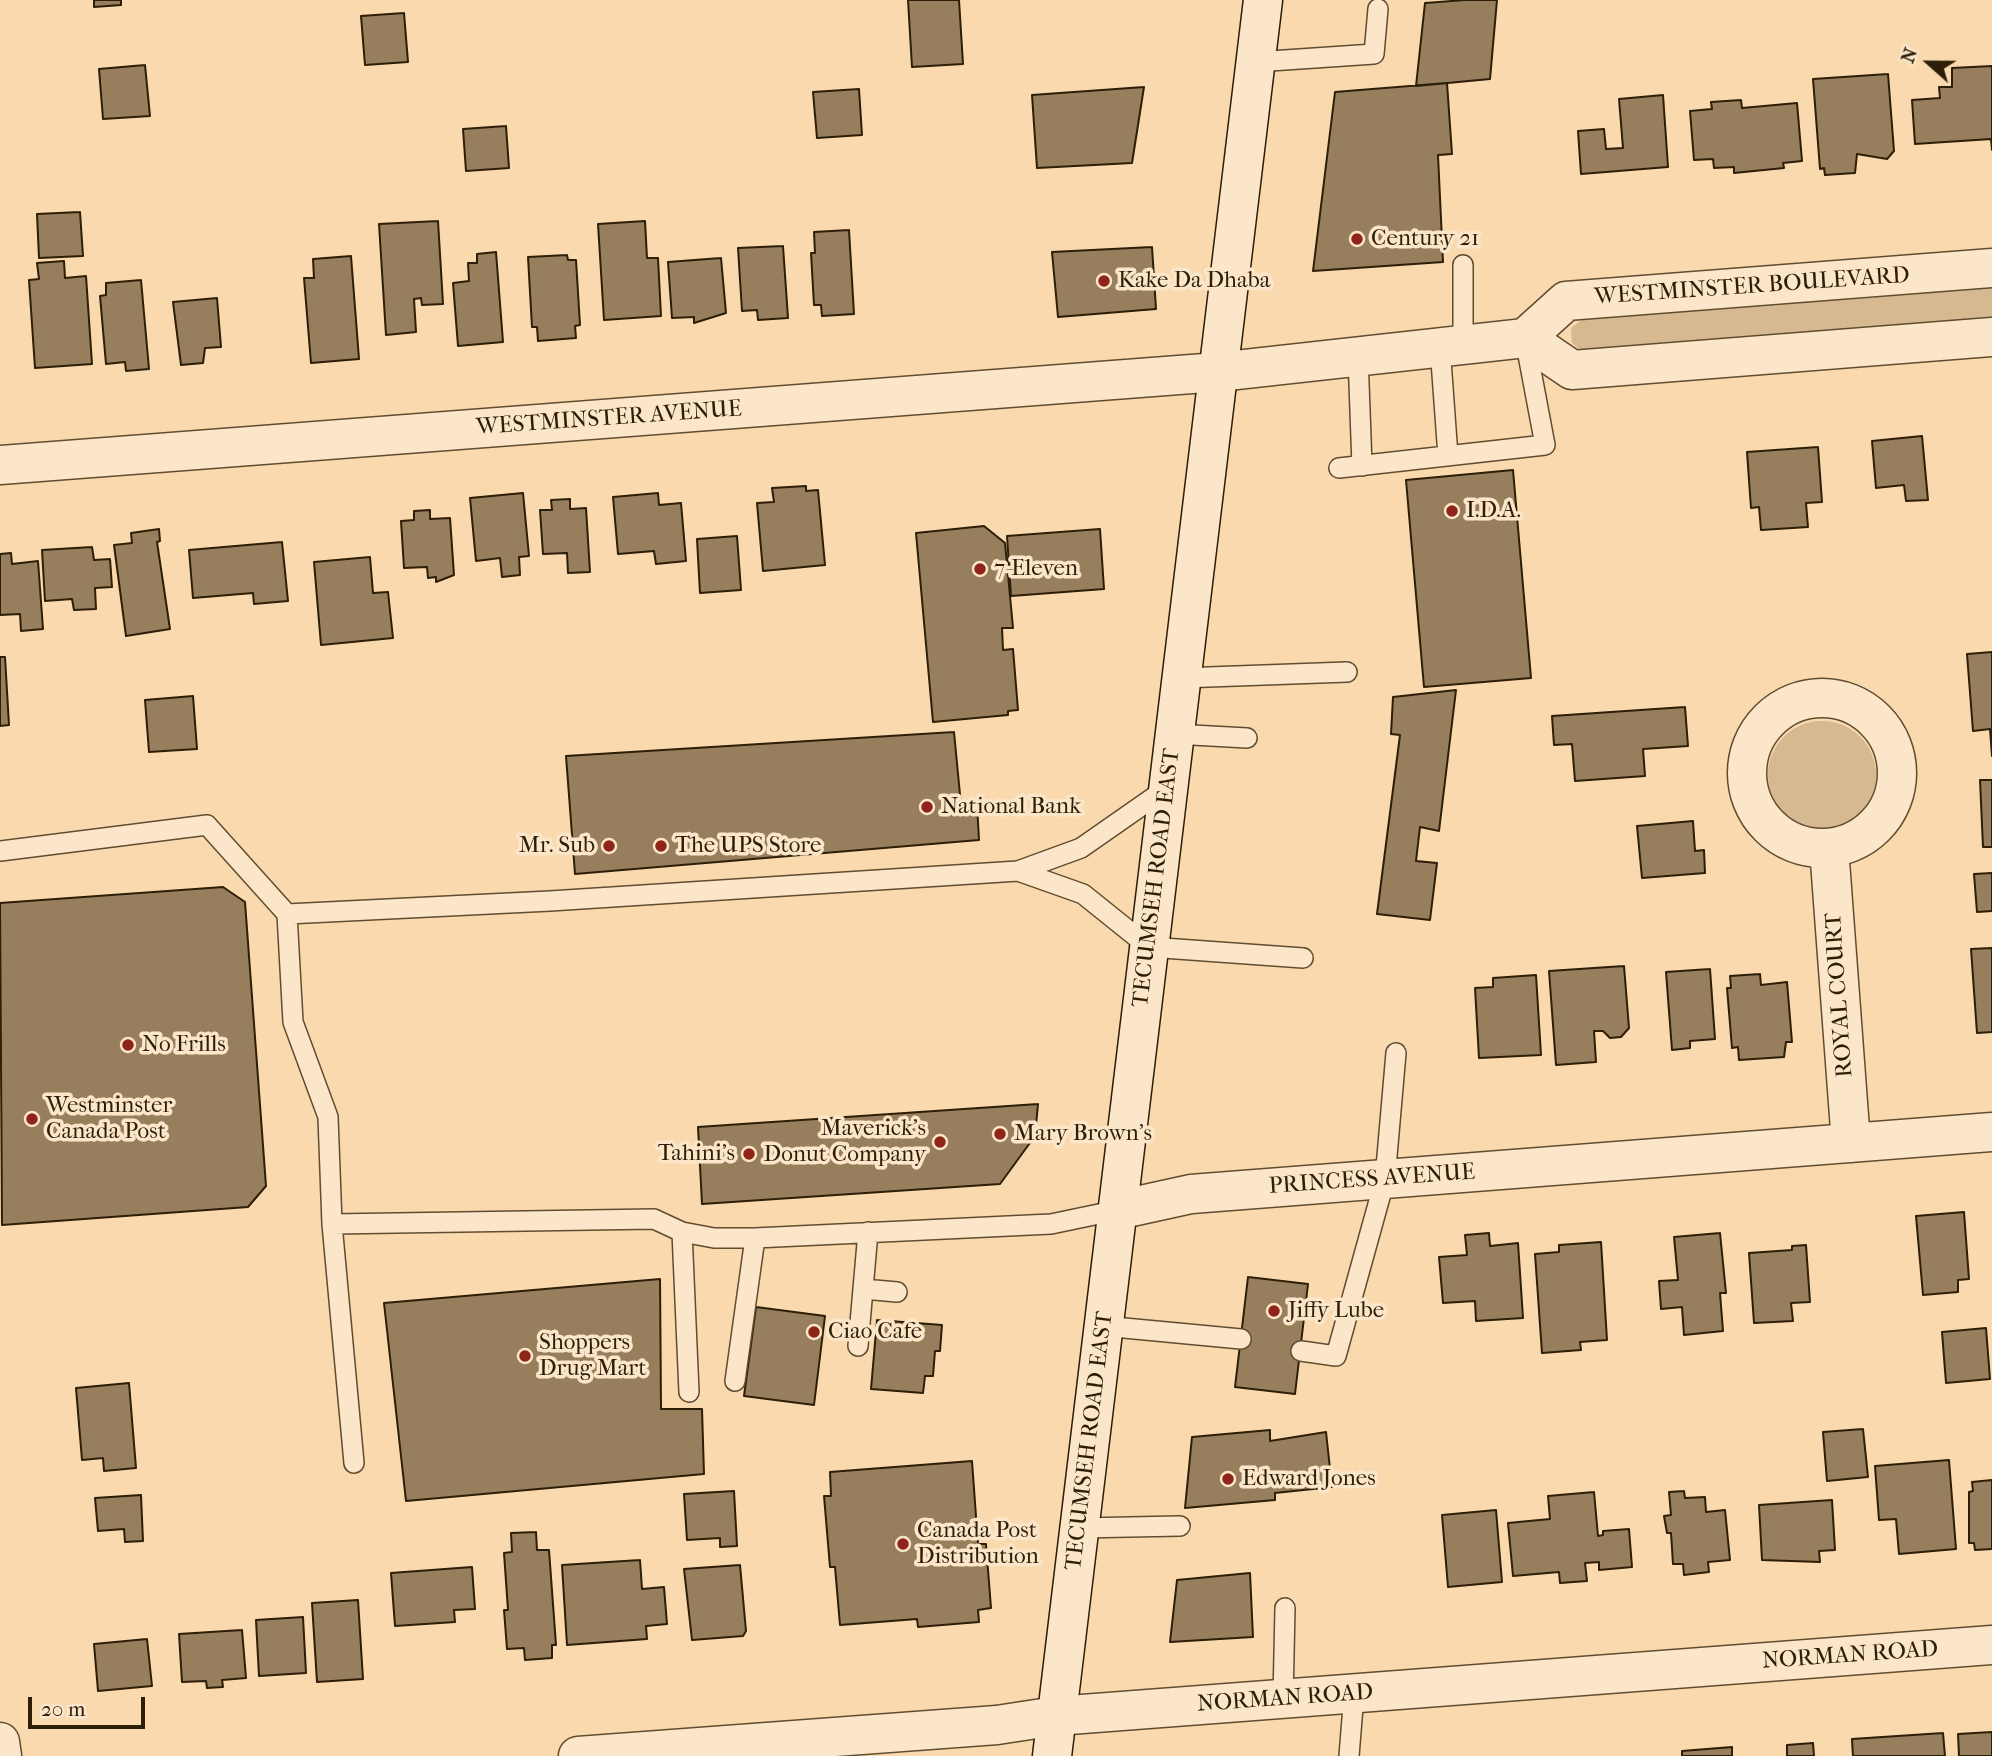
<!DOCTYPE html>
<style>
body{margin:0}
#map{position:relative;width:1992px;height:1756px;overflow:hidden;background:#f9d9ad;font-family:"IM FELL French Canon",serif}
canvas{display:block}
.north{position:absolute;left:1894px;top:28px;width:70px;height:70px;-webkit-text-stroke:5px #fbe6ca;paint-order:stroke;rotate:291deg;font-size:19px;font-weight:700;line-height:28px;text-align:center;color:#2d1e07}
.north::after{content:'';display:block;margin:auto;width:24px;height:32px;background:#2d1e07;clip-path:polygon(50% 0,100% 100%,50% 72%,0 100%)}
.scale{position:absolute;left:28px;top:1697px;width:117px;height:32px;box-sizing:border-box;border:4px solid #2d1e07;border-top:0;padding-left:9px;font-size:21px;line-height:24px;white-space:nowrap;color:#2d1e07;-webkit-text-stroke:5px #fbe6ca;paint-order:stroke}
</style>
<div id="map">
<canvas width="1992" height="1756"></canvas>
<div class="north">N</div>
<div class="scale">20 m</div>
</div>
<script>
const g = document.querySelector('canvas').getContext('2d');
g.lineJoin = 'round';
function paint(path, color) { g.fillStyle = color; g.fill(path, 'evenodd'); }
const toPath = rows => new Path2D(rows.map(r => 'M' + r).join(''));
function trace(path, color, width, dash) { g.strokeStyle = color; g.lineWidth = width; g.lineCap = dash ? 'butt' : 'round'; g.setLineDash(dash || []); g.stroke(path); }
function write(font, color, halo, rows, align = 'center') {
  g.font = font + ' "IM FELL French Canon",serif'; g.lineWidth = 7; g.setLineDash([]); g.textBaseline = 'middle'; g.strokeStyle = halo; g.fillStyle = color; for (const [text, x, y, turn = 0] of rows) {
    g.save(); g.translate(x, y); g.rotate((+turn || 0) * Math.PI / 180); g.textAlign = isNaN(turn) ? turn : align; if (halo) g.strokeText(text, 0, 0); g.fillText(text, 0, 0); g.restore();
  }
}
paint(toPath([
 [1992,285,1992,324,1584,353,1572,343,1571,328,1586,317],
 '1768 775a54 54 0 1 1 108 0a54 54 0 1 1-108 0Z'
]), '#d6b991');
const building = toPath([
 [94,0,121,0,121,5,94,7,94,0],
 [908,0,959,0,963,64,912,67,908,0],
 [1465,0,1497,0,1490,79,1416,86,1425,3,1465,0],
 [404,13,408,62,365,65,361,16,404,13],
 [145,65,150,116,103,119,99,69,145,65],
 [1992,66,1992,150,1991,139,1915,144,1912,100,1940,98,1939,87,1952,87,1952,68,1992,66],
 [1888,74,1894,151,1887,159,1857,154,1855,173,1825,175,1824,168,1820,169,1813,79,1888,74],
 [1447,83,1452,154,1438,155,1443,262,1313,271,1335,92,1447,83],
 [1144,87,1132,163,1037,168,1032,95,1144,87],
 [859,89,862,135,817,138,813,92,859,89],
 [1663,95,1668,167,1581,174,1578,131,1604,129,1606,149,1623,148,1619,99,1663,95],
 [1741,100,1742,108,1797,103,1802,161,1783,163,1784,168,1734,173,1734,167,1714,168,1713,159,1694,160,1690,111,1712,109,1711,102,1741,100],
 [506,126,509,168,466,171,463,129,506,126],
 [80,212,83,256,39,258,37,214,80,212],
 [438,221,443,304,422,305,421,298,414,299,416,332,386,335,379,224,438,221],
 [645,221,647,258,658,258,661,316,604,320,598,224,645,221],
 [849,230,854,314,822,316,821,305,814,305,811,253,815,253,814,232,849,230],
 [783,246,788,318,758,320,757,310,742,311,738,248,783,246],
 [1152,247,1156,309,1058,317,1052,252,1152,247],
 [496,252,503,342,458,346,453,283,469,281,468,263,477,263,477,254,496,252],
 [567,255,568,260,576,260,580,325,575,326,576,338,538,341,537,327,532,327,528,257,567,255],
 [351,256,359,359,311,363,304,278,314,278,313,259,351,256],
 [721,258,726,313,694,323,694,317,672,318,668,262,721,258],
 [64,261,65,278,86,276,92,364,35,368,29,280,39,279,37,263,64,261],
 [141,280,149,369,126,371,125,362,106,364,100,296,106,295,106,283,141,280],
 [217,298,221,347,205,348,203,363,181,365,173,302,217,298],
 [1922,436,1928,500,1906,501,1904,485,1876,488,1872,441,1922,436],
 [1818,447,1822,502,1806,503,1808,527,1761,530,1759,507,1751,508,1747,452,1818,447],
 [1513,470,1531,678,1424,687,1406,480,1513,470],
 [806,486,806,491,818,490,825,565,763,571,757,503,774,502,772,488,806,486],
 [523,493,529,556,519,557,520,575,502,577,500,558,476,561,470,498,523,493],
 [658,493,659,505,681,503,686,561,656,564,654,551,618,554,613,497,658,493],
 [570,499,570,509,586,508,590,572,568,573,567,553,543,554,540,510,552,510,551,500,570,499],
 [430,510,430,519,450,518,454,575,436,582,436,577,428,578,427,567,404,568,401,521,414,520,414,511,430,510],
 [984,526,1005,543,1013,628,1002,628,1003,650,1013,649,1018,710,1008,711,1008,715,933,722,916,533,984,526],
 [159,529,160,541,157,542,170,629,126,636,114,545,132,543,131,533,159,529],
 [1100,529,1104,589,1011,596,1007,536,1100,529],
 [737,536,741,590,700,593,697,539,737,536],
 [282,542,288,601,254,604,253,593,193,598,189,550,282,542],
 [92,547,94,560,110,559,112,587,95,588,96,609,74,610,72,599,45,601,42,550,92,547],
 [11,553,12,564,38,561,43,629,21,631,20,614,0,615,0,554,11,553],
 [370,557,373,593,388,592,393,638,321,645,314,562,370,557],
 [1992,652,1992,756,1990,729,1973,731,1967,654,1992,652],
 [0,657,5,657,9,725,0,726,0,657],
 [1456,690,1439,831,1420,827,1416,861,1437,863,1430,920,1377,914,1400,735,1391,734,1393,697,1456,690],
 [193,696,197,749,149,752,145,700,193,696],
 [1685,707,1688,746,1643,749,1645,776,1575,781,1572,744,1554,745,1552,716,1685,707],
 [954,732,961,805,977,804,979,840,575,874,566,756,954,732],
 [1980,780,1992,780,1992,847,1983,847,1980,780],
 [1693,821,1695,851,1704,850,1705,873,1642,878,1637,826,1693,821],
 [1992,873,1992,911,1977,912,1974,874,1992,873],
 [223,887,245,902,266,1186,248,1207,2,1225,0,903,223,887],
 [1992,948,1992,1032,1977,1033,1971,949,1992,948],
 [1624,966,1629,1028,1621,1037,1610,1038,1603,1031,1594,1031,1596,1062,1556,1065,1549,971,1624,966],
 [1710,969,1715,1039,1690,1041,1690,1048,1672,1050,1666,972,1710,969],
 [1760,974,1761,985,1787,982,1792,1042,1786,1042,1784,1057,1739,1060,1738,1047,1732,1048,1727,988,1731,988,1730,976,1760,974],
 [1536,975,1541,1055,1479,1058,1475,988,1493,987,1493,978,1536,975],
 [1038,1104,1035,1136,1000,1184,702,1204,698,1127,1038,1104],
 [1964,1212,1969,1279,1958,1280,1958,1292,1923,1295,1916,1216,1964,1212],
 [1489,1233,1490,1246,1518,1243,1523,1318,1476,1321,1475,1301,1443,1303,1439,1257,1467,1255,1465,1235,1489,1233],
 [1720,1233,1726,1293,1720,1293,1723,1331,1684,1335,1682,1307,1661,1309,1659,1281,1678,1280,1674,1237,1720,1233],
 [1601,1242,1607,1340,1580,1342,1581,1350,1542,1353,1535,1254,1559,1252,1559,1245,1601,1242],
 [1806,1245,1810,1302,1791,1303,1793,1321,1754,1323,1749,1253,1792,1250,1792,1246,1806,1245],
 [1248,1277,1308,1284,1295,1394,1235,1387,1248,1277],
 [660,1279,661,1409,702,1409,704,1474,406,1501,384,1303,660,1279],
 [756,1307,825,1316,814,1405,744,1396,756,1307],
 [877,1320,942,1325,940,1351,935,1351,933,1376,925,1376,923,1393,871,1389,877,1320],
 [1986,1328,1990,1379,1946,1383,1942,1332,1986,1328],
 [129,1383,136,1468,104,1471,103,1458,82,1460,76,1388,129,1383],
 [1863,1429,1868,1477,1827,1481,1823,1432,1863,1429],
 [1270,1430,1270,1441,1326,1432,1332,1487,1275,1493,1275,1500,1185,1508,1192,1437,1270,1430],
 [1949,1460,1956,1549,1899,1554,1896,1519,1879,1520,1875,1466,1949,1460],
 [972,1461,978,1544,986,1544,991,1608,978,1610,979,1622,918,1627,917,1619,840,1625,835,1567,830,1567,824,1496,831,1496,830,1472,972,1461],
 [1992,1480,1992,1549,1975,1550,1974,1543,1969,1543,1969,1492,1973,1491,1972,1482,1992,1480],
 [734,1491,737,1546,720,1547,720,1538,687,1540,684,1494,734,1491],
 [1684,1491,1685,1498,1705,1497,1706,1512,1725,1510,1730,1560,1708,1562,1709,1572,1684,1575,1683,1564,1673,1564,1671,1533,1667,1533,1664,1516,1671,1515,1669,1492,1684,1491],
 [1594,1492,1598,1536,1603,1535,1603,1531,1629,1529,1632,1567,1599,1570,1599,1562,1585,1563,1587,1581,1560,1583,1559,1572,1513,1576,1508,1523,1550,1519,1548,1496,1594,1492],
 [141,1495,143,1541,125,1542,124,1529,98,1531,95,1498,141,1495],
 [1832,1500,1835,1550,1819,1551,1820,1562,1762,1560,1759,1505,1832,1500],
 [1496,1510,1502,1582,1448,1587,1442,1515,1496,1510],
 [536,1532,537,1550,549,1550,556,1645,552,1645,552,1658,525,1660,524,1648,507,1649,504,1610,508,1610,504,1553,512,1552,511,1533,536,1532],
 [640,1560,642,1589,664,1587,667,1624,646,1626,647,1639,567,1645,562,1565,640,1560],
 [740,1565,746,1631,743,1636,692,1640,684,1569,740,1565],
 [472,1567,475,1609,454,1610,455,1622,395,1626,391,1573,472,1567],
 [1250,1573,1253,1637,1170,1642,1177,1580,1250,1573],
 [358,1600,363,1679,317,1682,312,1603,358,1600],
 [303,1617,306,1673,259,1676,256,1620,303,1617],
 [242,1630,246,1678,222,1680,223,1687,207,1688,206,1681,182,1682,179,1634,242,1630],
 [147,1639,152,1686,98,1691,94,1644,147,1639],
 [1992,1732,1992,1756,1959,1756,1958,1734,1992,1732],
 [1943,1733,1945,1756,1853,1756,1852,1739,1943,1733],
 [1813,1743,1814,1756,1787,1756,1787,1745,1813,1743],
 [1732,1747,1732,1756,1682,1756,1682,1751,1732,1747]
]);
paint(building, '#977f5d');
trace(building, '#2d1e07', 2);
const lane = toPath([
 [1255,62,1374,54,1378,9],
 [1463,345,1463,265],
 [1440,347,1448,456],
 [1358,356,1362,466],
 [1339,468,1545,445,1525,339],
 [1181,678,1347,672],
 [1174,734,1247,738],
 [0,851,207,825,287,914,550,901,1018,871,1081,848,1167,788],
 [1018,871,1083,894,1149,947,1303,958],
 [287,914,293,1022,328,1117,332,1224,654,1219,682,1232,714,1238,755,1238,1051,1224,1118,1210],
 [332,1224,354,1463],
 [682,1232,689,1392],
 [863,1289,897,1292],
 [1103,1326,1241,1339],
 [858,1346,868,1232],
 [1301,1351,1336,1356,1385,1179,1396,1053],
 [735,1381,755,1238],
 [1079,1528,1180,1526],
 [1283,1699,1285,1608],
 [1349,1756,1354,1694]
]);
const street = toPath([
 [1525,338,1572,370,1992,337],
 [0,465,1218,372,1525,338,1566,301,1992,268],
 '1747 773a75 75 0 1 1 150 0a75 75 0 1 1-150 0Z',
 [1829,848,1851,1143],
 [1118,1210,1191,1194,1992,1132],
 [0,1742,2,1756],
 [578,1756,997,1725,1056,1716,1992,1645]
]);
const secondary = toPath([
 [1052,1756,1263,0]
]);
trace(lane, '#604d30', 22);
trace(street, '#604d30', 41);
trace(secondary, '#2d1e07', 41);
trace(lane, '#fbe6ca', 19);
trace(street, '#fbe6ca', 38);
trace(secondary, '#fbe6ca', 38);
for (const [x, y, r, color] of [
 [1357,239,7,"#8f2418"],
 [1104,281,7,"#8f2418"],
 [1452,511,7,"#8f2418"],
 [980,569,7,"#8f2418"],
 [927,807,7,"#8f2418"],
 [609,846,7,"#8f2418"],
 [661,846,7,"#8f2418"],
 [128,1045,7,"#8f2418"],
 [32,1119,7,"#8f2418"],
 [1000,1134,7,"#8f2418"],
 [940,1142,7,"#8f2418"],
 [749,1154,7,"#8f2418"],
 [1274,1311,7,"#8f2418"],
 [814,1332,7,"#8f2418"],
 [525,1356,7,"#8f2418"],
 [1228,1479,7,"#8f2418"],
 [903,1544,7,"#8f2418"]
]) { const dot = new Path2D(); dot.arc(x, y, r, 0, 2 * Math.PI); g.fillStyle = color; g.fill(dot); trace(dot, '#fbe6ca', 2.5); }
write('23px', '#2d1e07', '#fbe6ca', [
 ["Century 21",1371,239],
 ["Kake Da Dhaba",1118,281],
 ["I.D.A.",1466,511],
 ["7-Eleven",994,569],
 ["National Bank",941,807],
 ["Mr. Sub",595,846,"right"],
 ["The UPS Store",675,846],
 ["No Frills",142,1045],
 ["Westminster",46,1106],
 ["Canada Post",46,1132],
 ["Maverick's",926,1129,"right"],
 ["Donut Company",926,1155,"right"],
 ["Mary Brown's",1014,1134],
 ["Tahini's",735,1154,"right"],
 ["Jiffy Lube",1288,1311],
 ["Ciao Cafe",828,1332],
 ["Shoppers",539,1343],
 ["Drug Mart",539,1369],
 ["Edward Jones",1242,1479],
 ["Canada Post",917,1531],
 ["Distribution",917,1557]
], 'left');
write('23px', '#2d1e07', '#fbe6ca', [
 ["WESTMINSTER BOULEVARD",1752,287,-4],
 ["WESTMINSTER AVENUE",609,419,-4],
 ["TECUMSEH ROAD EAST",1157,878,-83],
 ["ROYAL COURT",1840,995,-94],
 ["PRINCESS AVENUE",1372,1180,-4],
 ["TECUMSEH ROAD EAST",1090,1441,-83],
 ["NORMAN ROAD",1850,1656,-4],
 ["NORMAN ROAD",1285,1699,-4]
]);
</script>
